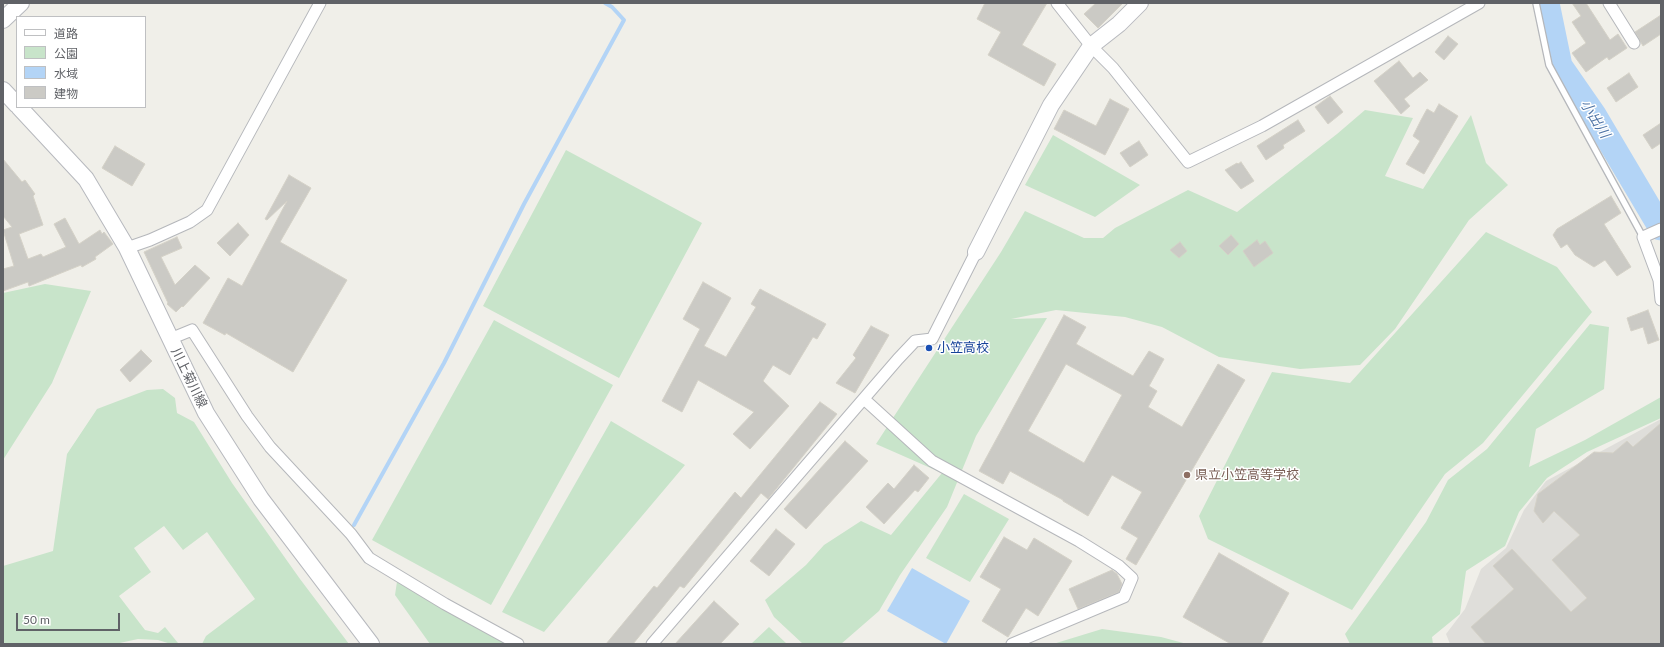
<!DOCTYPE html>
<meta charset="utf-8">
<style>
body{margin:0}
#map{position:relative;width:1664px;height:647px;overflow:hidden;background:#f0efe9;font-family:Lato,"Noto Sans JP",sans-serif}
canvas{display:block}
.frame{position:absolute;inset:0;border:4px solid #606267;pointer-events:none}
.legend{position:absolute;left:16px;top:16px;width:130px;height:92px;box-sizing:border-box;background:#fff;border:1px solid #bfc0c2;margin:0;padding:5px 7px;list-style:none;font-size:12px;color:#606267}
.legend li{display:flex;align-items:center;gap:8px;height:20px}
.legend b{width:20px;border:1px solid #bfc0c2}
.scale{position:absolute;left:16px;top:613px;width:104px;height:18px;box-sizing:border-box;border:2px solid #606267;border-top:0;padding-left:5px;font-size:12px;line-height:14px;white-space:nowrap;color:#606267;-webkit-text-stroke:3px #fff;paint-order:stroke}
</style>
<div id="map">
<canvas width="1664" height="647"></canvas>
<div class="frame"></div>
<ul class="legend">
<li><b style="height:5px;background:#fff"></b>道路</li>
<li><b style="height:11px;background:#c8e4ca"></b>公園</li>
<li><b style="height:11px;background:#b3d4f6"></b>水域</li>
<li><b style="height:11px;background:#cbcac5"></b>建物</li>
</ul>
<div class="scale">50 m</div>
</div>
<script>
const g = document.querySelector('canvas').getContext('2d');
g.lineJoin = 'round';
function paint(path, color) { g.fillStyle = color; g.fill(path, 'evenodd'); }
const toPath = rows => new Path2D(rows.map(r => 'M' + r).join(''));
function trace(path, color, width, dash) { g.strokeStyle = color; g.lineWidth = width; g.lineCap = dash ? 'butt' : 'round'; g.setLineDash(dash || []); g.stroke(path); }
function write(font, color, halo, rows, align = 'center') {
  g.font = font + ' Lato,"Noto Sans JP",sans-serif'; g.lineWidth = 3; g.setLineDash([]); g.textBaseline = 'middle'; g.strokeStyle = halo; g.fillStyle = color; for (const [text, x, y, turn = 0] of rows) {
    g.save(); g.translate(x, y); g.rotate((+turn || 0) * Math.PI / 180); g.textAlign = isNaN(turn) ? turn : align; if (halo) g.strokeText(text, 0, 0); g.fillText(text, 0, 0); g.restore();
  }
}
paint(toPath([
 [1661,419,1661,644,1450,644,1446,634,1465,609,1481,569,1506,548,1524,510,1546,481]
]), '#dfdeda');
paint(toPath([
 [1365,110,1413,118,1385,176,1423,189,1471,115,1486,163,1508,185,1469,220,1395,329,1360,365,1300,369,1219,357,1162,327,1125,317,1056,310,1011,319,1047,318,976,436,947,507,900,575,879,611,841,644,803,644,774,617,765,600,806,565,824,545,861,521,891,535,942,473,876,444,1001,252,1025,211,1084,238,1103,238,1115,228,1188,190,1237,212,1337,134],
 [1053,135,1140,185,1095,217,1025,185],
 [566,150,702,223,619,378,483,306],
 [1486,232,1557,267,1592,312,1483,443,1445,474,1352,610,1208,539,1199,516,1272,372,1350,383],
 [45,284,91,291,52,383,3,460,3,293],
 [494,320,613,385,491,605,372,540],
 [1590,324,1609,327,1604,389,1536,429,1529,467,1585,440,1661,397,1661,418,1587,452,1547,478,1519,512,1505,546,1466,571,1460,614,1432,637,1433,644,1350,644,1345,634,1426,522,1448,480,1487,449],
 [163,389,175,398,177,413,194,422,232,483,300,579,349,644,202,644,206,636,255,599,207,532,183,550,164,526,134,548,151,572,119,596,145,630,158,633,165,627,178,643,171,644,158,640,138,639,115,644,3,644,3,566,53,551,67,454,97,409,147,390],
 [611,421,685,465,544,632,502,612],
 [964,494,1009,519,970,582,926,558],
 [398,575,507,644,430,644,395,595],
 [769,627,787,644,751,644],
 [1102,629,1161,637,1187,644,1053,644]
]), '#c8e4ca');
paint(toPath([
 [912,568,970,601,946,644,887,611]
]), '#b3d4f6');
trace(toPath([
 [354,525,444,363,524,204,624,20,612,7,605,3]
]), '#b3d4f6', 4);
trace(toPath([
 [1547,3,1560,66,1594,115,1661,228]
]), '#b3d4f6', 25);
const building = toPath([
 [985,3,1047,3,1022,45,1056,64,1044,86,988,55,1001,32,977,19,985,3],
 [1096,3,1123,3,1098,28,1084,14,1096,3],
 [1572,3,1586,3,1610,40,1618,34,1627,48,1609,60,1607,57,1586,72,1572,53,1586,43,1572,22,1581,16,1572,3],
 [1661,15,1661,34,1643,46,1635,32,1661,15],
 [1448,36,1458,44,1444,60,1435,52,1448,36],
 [1399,61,1413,78,1420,72,1428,80,1404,99,1410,106,1401,114,1374,81,1399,61],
 [1629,73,1638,87,1616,102,1607,88,1629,73],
 [1330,96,1343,112,1328,124,1315,107,1330,96],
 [1110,99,1129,109,1105,155,1054,129,1064,110,1096,126,1110,99],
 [1439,104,1458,116,1424,174,1406,164,1420,141,1413,136,1421,120,1427,109,1434,113,1439,104],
 [1298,120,1305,131,1283,145,1284,148,1266,160,1257,146,1298,120],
 [1661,123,1661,143,1652,149,1643,135,1661,123],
 [1139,141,1148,155,1130,167,1120,153,1139,141],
 [115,146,145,164,132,186,102,168,115,146],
 [3,159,22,182,25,180,35,194,33,196,43,225,19,234,28,259,41,254,43,257,66,247,54,224,65,218,79,244,100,230,102,234,104,232,113,244,95,257,96,259,82,267,81,265,29,286,28,282,3,291,3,269,14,266,3,230,12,227,3,216,3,159],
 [1241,162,1254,181,1241,189,1225,170,1237,163,1238,164,1241,162],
 [289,175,311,188,280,242,347,280,293,372,226,333,225,335,203,323,228,278,242,286,287,201,267,220,265,219,289,175],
 [1611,196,1621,213,1604,224,1631,267,1617,276,1605,260,1594,267,1575,255,1567,244,1561,248,1553,235,1557,229,1611,196],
 [238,223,249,235,230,256,217,243,238,223],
 [1231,235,1239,244,1228,255,1219,246,1231,235],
 [177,237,182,248,161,257,175,285,195,265,210,278,183,307,182,306,176,312,167,304,168,303,144,252,177,237],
 [1257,240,1260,245,1265,241,1273,253,1254,267,1243,251,1257,240],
 [1180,242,1187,251,1179,258,1170,250,1180,242],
 [703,282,731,298,704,346,726,357,756,307,751,304,760,289,826,324,817,339,813,337,790,375,773,365,763,381,789,406,750,449,733,434,754,412,698,380,682,412,662,401,700,329,683,319,703,282],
 [1648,310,1659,340,1648,344,1643,327,1631,331,1627,318,1648,310],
 [1064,315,1086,327,1076,344,1133,376,1149,351,1164,359,1149,386,1157,391,1148,407,1182,427,1218,364,1245,380,1136,565,1126,559,1138,538,1121,528,1142,492,1112,475,1088,516,1063,501,1063,500,1010,471,1003,484,979,471,1064,315],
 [1066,364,1122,395,1084,463,1028,431,1066,364],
 [871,326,889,335,855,393,836,383,856,358,853,355,871,326],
 [141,350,152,361,130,382,120,370,141,350],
 [820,402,837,414,768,499,761,493,684,588,680,586,633,644,606,644,654,586,657,588,735,492,741,498,820,402],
 [1661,423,1661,644,1486,644,1471,627,1514,589,1493,566,1512,549,1571,612,1587,598,1552,560,1580,535,1554,511,1543,523,1534,511,1538,494,1594,452,1613,453,1627,441,1633,447,1661,423],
 [845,441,868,461,806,529,784,509,845,441],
 [914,465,929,478,918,492,915,490,884,524,866,507,888,483,894,489,914,465],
 [776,529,795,544,769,576,750,561,776,529],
 [1004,537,1027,550,1034,538,1072,561,1038,616,1026,608,1008,637,982,621,1001,589,980,577,1004,537],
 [1219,553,1289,593,1261,644,1231,644,1183,617,1219,553],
 [1112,570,1117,574,1122,584,1119,592,1078,609,1069,589,1112,570],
 [714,601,739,624,720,644,675,644,714,601]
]);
paint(building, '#cbcac5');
trace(building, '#d4d1c7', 1);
const lane = toPath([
 [1536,3,1549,65,1643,237]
]);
const street = toPath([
 [1057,3,1091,46,1113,68,1188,162,1262,126,1479,3],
 [1609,3,1634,43],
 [1661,229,1643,237,1659,280,1661,300],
 [127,248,150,240,190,222,207,210,320,3],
 [170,339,192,330,247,416,270,447,351,534,369,558,445,604,518,644],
 [864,399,932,461,1079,541,1119,566,1132,578,1124,597,1012,644],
 [652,644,898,359,915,341,932,339,976,252]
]);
const secondary = toPath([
 [3,20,21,3],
 [3,90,17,105],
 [19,107,86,179,127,248,206,413,261,499,371,644],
 [976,252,1051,105,1091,46,1119,24,1140,3]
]);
trace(lane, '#b5b7bb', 8);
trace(street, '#b5b7bb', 13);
trace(secondary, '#b7b9be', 18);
trace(lane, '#fff', 5.5);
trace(street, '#fff', 11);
trace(secondary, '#fff', 16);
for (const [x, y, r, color] of [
 [929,348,4,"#1a4fb4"],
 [1187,475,4,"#8d6e63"]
]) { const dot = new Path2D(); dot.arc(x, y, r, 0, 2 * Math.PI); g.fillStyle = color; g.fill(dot); trace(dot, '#fff', 1.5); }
write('13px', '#164399', '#fff', [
 ["小笠高校",937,348]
], 'left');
write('13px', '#606267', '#fff', [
 ["川上菊川線",189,378,64]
]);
write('13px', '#785e54', '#fff', [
 ["県立小笠高等学校",1195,475]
], 'left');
write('italic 14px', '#5075a6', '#fff', [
 ["小出川",1595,119,58]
]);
</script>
